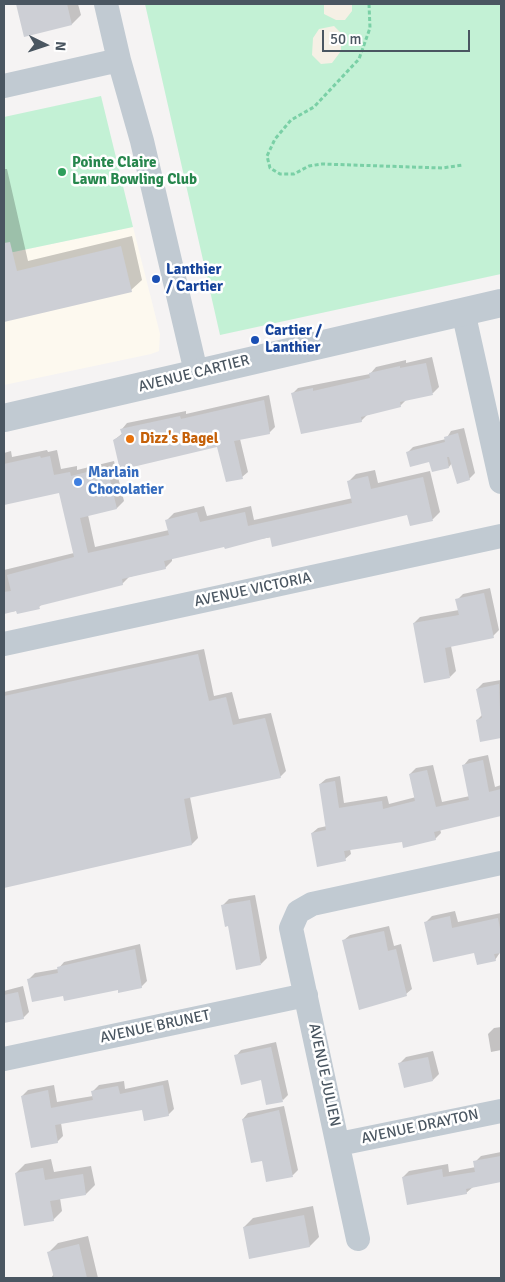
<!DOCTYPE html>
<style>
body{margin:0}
#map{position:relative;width:505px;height:1282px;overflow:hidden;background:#f5f3f3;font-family:Signika,sans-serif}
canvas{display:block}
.frame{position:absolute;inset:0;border:5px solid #4a5661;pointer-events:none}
.north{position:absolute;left:20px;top:20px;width:50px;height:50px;-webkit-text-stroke:4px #fff;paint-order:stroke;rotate:94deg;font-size:14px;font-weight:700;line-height:20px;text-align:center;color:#4a5661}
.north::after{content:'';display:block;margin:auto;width:18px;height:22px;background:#4a5661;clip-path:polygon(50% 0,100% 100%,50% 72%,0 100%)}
.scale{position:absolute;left:322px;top:30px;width:148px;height:22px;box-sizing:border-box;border:2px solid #4a5661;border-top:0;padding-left:6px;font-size:15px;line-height:18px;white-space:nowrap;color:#4a5661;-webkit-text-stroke:4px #fff;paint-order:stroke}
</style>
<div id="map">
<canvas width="505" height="1282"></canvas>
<div class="frame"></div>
<div class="north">N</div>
<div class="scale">50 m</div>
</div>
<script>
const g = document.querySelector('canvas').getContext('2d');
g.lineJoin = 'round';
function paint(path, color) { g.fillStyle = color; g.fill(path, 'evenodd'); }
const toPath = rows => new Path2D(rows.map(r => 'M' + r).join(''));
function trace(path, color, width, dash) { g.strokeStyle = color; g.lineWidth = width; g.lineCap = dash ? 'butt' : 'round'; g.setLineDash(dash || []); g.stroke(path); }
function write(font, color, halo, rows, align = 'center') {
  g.font = font + ' Signika,sans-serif'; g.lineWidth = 5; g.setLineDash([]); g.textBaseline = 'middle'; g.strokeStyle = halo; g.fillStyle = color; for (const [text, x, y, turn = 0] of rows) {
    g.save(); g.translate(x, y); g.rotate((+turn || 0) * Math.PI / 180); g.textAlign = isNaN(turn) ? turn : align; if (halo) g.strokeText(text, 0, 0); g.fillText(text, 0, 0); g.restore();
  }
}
paint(toPath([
 [133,227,160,334,159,351,151,354,4,385,4,254]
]), '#fdf9ef');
paint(toPath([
 [145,4,501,4,501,274,220,335],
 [101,96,133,227,4,254,4,117]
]), '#c3f1d5');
paint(toPath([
 [324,4,352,4,352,11,345,20,336,20,324,14],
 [334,26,341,33,341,51,332,63,321,64,312,55,313,38,319,29]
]), '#f5f0e5');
paint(toPath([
 [17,4,78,4,81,15,72,24,25,36],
 [4,169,7,169,28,261,132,236,142,280,131,290,4,320],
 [432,357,439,387,433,393,406,400,400,406,367,415,361,421,292,394,298,388,370,374,376,367,406,360,406,363],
 [269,395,275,427,269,433,240,439,248,472,242,477,218,446,114,440,123,433,122,429,127,423,186,411,186,414],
 [464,428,475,473,469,479,452,463,449,467,407,453,413,447,446,439,451,431],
 [47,450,48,452,57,450,61,469,77,466,77,470,114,461,124,501,117,508,88,515,95,547,169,530,167,520,174,513,204,506,207,516,251,506,254,520,353,498,349,481,356,474,375,470,378,483,430,471,440,512,433,519,410,525,408,514,225,545,172,558,172,561,165,568,129,577,122,584,42,604,39,607,4,613,4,570,74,553,60,491,4,504,4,453,11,451,12,457],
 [490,588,499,630,493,636,451,646,456,671,450,677,414,623,420,617,459,610,457,600,463,594],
 [204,649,214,696,232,692,239,719,271,713,286,771,280,777,190,797,198,838,192,844,4,886,4,692],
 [501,680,501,737,481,741,477,720,482,715,477,689,483,683],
 [488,755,495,787,501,785,501,814,440,829,441,833,435,839,403,840,350,849,351,854,345,859,312,833,318,828,327,826,320,784,326,779,340,776,344,803,387,796,389,804,416,797,410,774,416,768,433,765,442,802,470,796,464,765,469,759],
 [255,895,267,958,261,964,229,925,223,905,229,899],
 [455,911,458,922,501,913,501,951,495,960,475,952,426,922,432,916],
 [389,926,394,946,401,944,412,989,406,994,344,940,350,935],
 [140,944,147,981,141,987,64,994,29,979,35,973,58,969,64,962],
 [23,986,29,1012,23,1018,4,1022,4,991],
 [501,1027,501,1050,491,1052,488,1034,494,1028],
 [276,1042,288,1095,283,1100,236,1056,241,1050],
 [433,1051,439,1074,433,1080,400,1063,406,1057],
 [168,1080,174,1109,168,1115,143,1108,61,1123,63,1136,57,1142,22,1096,28,1090,54,1085,57,1102,93,1096,93,1091,99,1085,124,1081,125,1089],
 [284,1106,298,1170,293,1175,267,1180,263,1160,243,1119,248,1113],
 [501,1152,501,1181,473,1187,466,1193,403,1177,409,1171,448,1164,449,1172,476,1167,475,1162,481,1156],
 [51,1159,54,1172,91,1166,95,1185,86,1194,60,1198,62,1211,53,1220,16,1173,25,1164],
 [313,1206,319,1237,310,1246,250,1258,244,1227,253,1218],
 [88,1236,98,1278,51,1278,54,1274,49,1252,58,1243]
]), '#0003');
paint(toPath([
 [16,4,67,4,72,25,24,37],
 [10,242,17,271,121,246,132,292,4,322,4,243],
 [426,363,433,395,400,402,401,407,361,417,362,422,301,434,291,393,313,388,313,391,370,378,369,373,400,366,400,368],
 [264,400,270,434,234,441,243,479,226,482,217,447,120,470,113,440,122,435,120,429,180,416,181,419],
 [458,433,470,480,457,484,449,457,447,457,449,468,432,472,429,462,410,467,406,452,445,442,444,437],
 [40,456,41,458,50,456,54,475,70,472,71,476,107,467,117,509,80,518,88,553,169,535,165,520,197,512,200,522,245,512,248,526,352,503,347,481,368,476,371,489,423,477,433,521,410,526,407,515,272,547,270,537,225,549,224,547,164,561,166,569,122,579,123,585,39,606,40,609,17,614,16,611,4,614,4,592,11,591,7,575,74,557,59,493,4,505,4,464],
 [484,593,494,638,445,648,450,678,424,683,413,623,459,615,455,599],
 [198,654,209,701,226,697,233,725,265,718,281,778,184,799,192,845,4,888,4,696],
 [499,684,501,738,480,742,476,720,482,718,476,689],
 [483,760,489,792,501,789,501,816,434,832,436,840,403,848,402,842,344,851,346,861,317,867,311,833,326,830,319,784,335,781,339,808,382,801,383,809,415,801,409,774,427,770,436,807,469,800,462,765],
 [250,900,261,965,236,970,228,926,225,927,221,905],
 [450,916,452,928,498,918,501,934,501,953,494,954,496,961,477,965,474,953,433,962,424,922],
 [384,931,388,951,396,949,407,996,359,1010,342,940],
 [135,949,142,988,118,993,118,990,64,1001,63,996,32,1002,27,979,58,973,57,967],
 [18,992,24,1019,4,1023,4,995],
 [271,1047,283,1102,266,1105,261,1080,241,1085,234,1055],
 [428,1057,433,1081,404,1088,398,1063],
 [163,1085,169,1116,144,1121,142,1110,55,1125,58,1143,31,1148,21,1096,48,1090,51,1108,93,1100,91,1091,118,1086,120,1094],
 [279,1110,293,1177,266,1182,262,1161,251,1163,242,1119],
 [501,1156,501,1182,466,1189,467,1194,407,1205,402,1177,442,1169,443,1177,475,1172,473,1161],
 [43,1168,45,1180,83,1174,86,1195,50,1201,54,1221,24,1226,15,1173],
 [304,1215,310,1247,249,1259,243,1227],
 [79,1244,87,1278,54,1278,47,1252]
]), '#cdcfd5');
trace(toPath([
 [369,4,370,28,359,59,314,107,291,120,275,139,267,156,270,168,280,174,294,174,309,166,322,164,442,168,463,165]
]), '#7ad0a6', 3, [4, 2.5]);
trace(toPath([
 [106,4,119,60,142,141,196,372],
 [4,86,119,60],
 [463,311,501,482],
 [4,644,501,536],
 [4,1059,306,995],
 [339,1144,501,1111],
 [358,1239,291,928,298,912,312,904,501,863]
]), '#c1cad2', 24);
trace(toPath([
 [4,418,501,303]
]), '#c1cad2', 28);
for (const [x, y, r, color] of [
 [62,172,5,"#2e9e5b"],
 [156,279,5,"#1a4fb4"],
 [255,340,5,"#1a4fb4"],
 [130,439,5,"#e8710a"],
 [78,482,5,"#3f7fe0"]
]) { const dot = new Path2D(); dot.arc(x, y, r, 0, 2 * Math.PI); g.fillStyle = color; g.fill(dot); trace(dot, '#fff', 2); }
write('bold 15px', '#27864d', '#fff', [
 ["Pointe Claire",72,163],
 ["Lawn Bowling Club",72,180]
], 'left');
write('bold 15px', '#164399', '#fff', [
 ["Lanthier",166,270],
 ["/ Cartier",166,287],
 ["Cartier /",265,331],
 ["Lanthier",265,348]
], 'left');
write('15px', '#4a5661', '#fff', [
 ["AVENUE CARTIER",194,374,-14],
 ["AVENUE VICTORIA",253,590,-12],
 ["AVENUE BRUNET",155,1027,-12],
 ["AVENUE JULIEN",324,1075,78],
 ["AVENUE DRAYTON",420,1127,-12]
]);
write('bold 15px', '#c56008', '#fff', [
 ["Dizz's Bagel",140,439]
], 'left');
write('bold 15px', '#366cbe', '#fff', [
 ["Marlain",88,473],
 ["Chocolatier",88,490]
], 'left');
</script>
